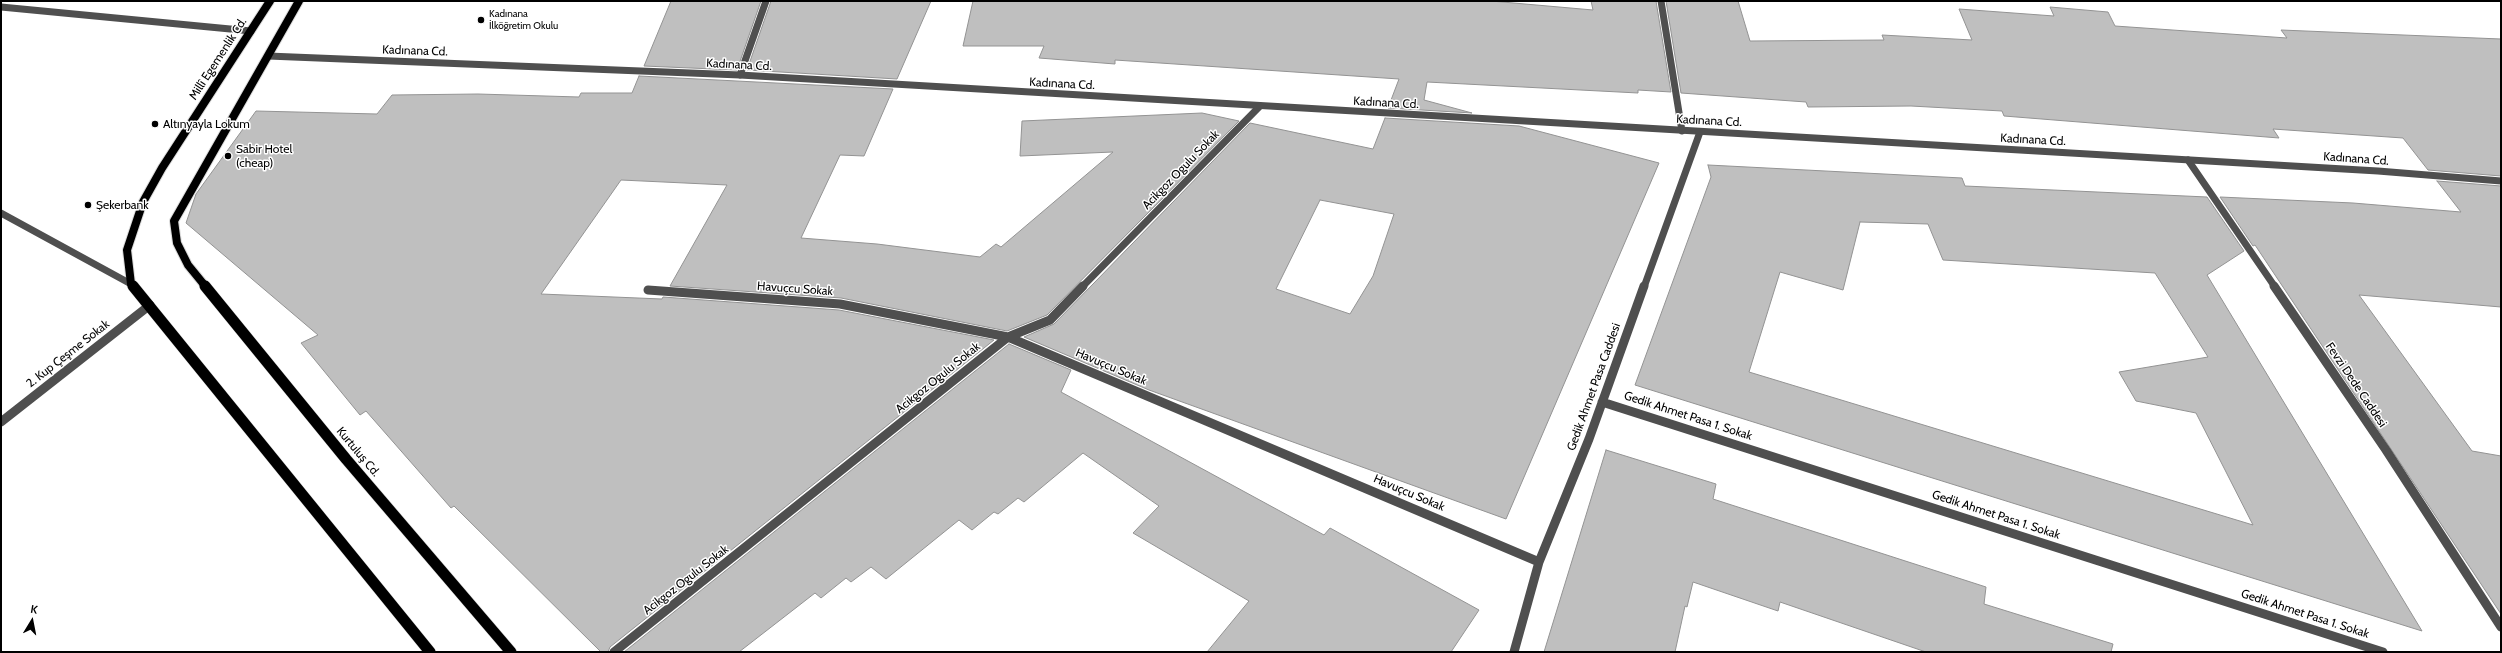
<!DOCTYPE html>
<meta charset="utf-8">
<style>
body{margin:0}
#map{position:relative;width:2502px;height:653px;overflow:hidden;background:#fff;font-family:Cabin,sans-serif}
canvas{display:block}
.frame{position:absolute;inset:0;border:2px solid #000;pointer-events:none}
.north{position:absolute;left:12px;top:601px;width:40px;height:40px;-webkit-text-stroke:3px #fff;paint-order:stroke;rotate:10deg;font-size:11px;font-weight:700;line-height:16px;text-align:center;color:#000}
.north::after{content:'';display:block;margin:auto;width:14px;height:18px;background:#000;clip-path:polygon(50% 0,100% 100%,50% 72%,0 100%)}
</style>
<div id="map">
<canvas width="2502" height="653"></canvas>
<div class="frame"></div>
<div class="north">K</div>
</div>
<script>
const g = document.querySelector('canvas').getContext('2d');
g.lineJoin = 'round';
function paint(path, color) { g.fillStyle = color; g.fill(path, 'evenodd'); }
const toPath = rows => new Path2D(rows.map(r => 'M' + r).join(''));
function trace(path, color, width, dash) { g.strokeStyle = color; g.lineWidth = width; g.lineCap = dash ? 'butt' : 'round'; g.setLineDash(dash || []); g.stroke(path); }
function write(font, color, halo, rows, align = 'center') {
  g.font = font + ' Cabin,sans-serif'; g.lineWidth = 3; g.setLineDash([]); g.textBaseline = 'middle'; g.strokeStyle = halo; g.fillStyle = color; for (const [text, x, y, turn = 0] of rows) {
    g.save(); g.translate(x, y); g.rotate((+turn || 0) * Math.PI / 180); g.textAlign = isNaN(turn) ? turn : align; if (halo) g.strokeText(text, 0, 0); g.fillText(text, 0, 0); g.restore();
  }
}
const building = toPath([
 [671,1,761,1,737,70,644,66,671,1],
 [771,1,931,1,897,79,747,70,771,1],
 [973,1,1491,1,1593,10,1591,1,1656,1,1671,92,1638,90,1638,93,1427,82,1424,100,1472,113,1388,108,1399,79,1115,60,1115,64,1039,58,1044,46,963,46,973,1],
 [1666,1,1738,1,1750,41,1884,40,1882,35,1972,40,1959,9,2054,16,2050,7,2108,12,2115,26,2287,38,2281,30,2501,39,2501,176,2428,170,2403,138,2273,129,2279,138,2004,116,2002,111,1911,106,1808,107,1806,102,1681,93,1666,1],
 [639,76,893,89,864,156,840,155,801,238,877,244,980,257,996,244,1001,247,1113,152,1020,156,1022,121,1202,113,1239,121,1047,315,1007,331,841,298,670,286,727,185,621,180,541,294,662,299,663,297,839,310,994,340,610,647,608,652,601,652,454,506,451,508,366,411,360,415,301,343,318,335,186,223,196,194,256,111,377,114,392,95,478,94,579,97,581,93,632,93,639,76],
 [1385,118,1519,126,1659,163,1506,519,1149,390,1024,337,1054,324,1250,123,1373,149,1385,118],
 [1320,200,1394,214,1373,276,1350,314,1276,289,1320,200],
 [1708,165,1962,178,1965,186,2207,197,2244,251,2207,275,2422,631,1635,385,1711,177,1708,165],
 [1860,222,1928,224,1943,260,2155,273,2208,357,2119,372,2136,401,2196,413,2253,525,1749,372,1780,272,1843,290,1860,222],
 [2437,181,2501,186,2501,307,2359,295,2472,451,2501,456,2501,614,2255,245,2253,246,2220,197,2353,203,2461,212,2437,181],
 [1009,344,1071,370,1061,392,1324,535,1330,528,1479,610,1451,652,1207,652,1249,601,1133,533,1159,506,1083,453,1024,502,1018,498,998,514,994,512,972,530,959,520,886,579,871,567,851,582,846,578,821,598,815,593,739,652,624,652,1009,344],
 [1606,450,1716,484,1713,499,1986,587,1984,604,2113,644,2111,652,1926,652,1780,602,1778,611,1693,582,1687,607,1685,606,1675,652,1544,652,1606,450]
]);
paint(building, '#bfbfbf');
trace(building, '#939393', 1);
const primaryFar1 = toPath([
 [134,287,131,284,127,250,143,202,162,168,270,1],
 [206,287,188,265,177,243,174,221,299,1]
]);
const primary = toPath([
 [133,286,430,652],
 [205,286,346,459,511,652]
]);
trace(primaryFar1, '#dbdbdb', 10);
trace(primary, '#dbdbdb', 12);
trace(toPath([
 [1661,1,1682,131],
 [1,7,251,31],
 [740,75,766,1],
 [2188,160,2275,287],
 [1,213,131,284],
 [1082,287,1260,106],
 [1644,287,1700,132]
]), '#4f4f4f', 7);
trace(toPath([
 [2274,286,2386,450,2501,627],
 [648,290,840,304,1008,337,1539,562],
 [1602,402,2383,652],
 [1,422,150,305],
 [614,652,1008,337,1050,320,1083,286],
 [1514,652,1539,562,1589,439,1644,286]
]), '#4f4f4f', 9);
trace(toPath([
 [268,56,740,75,2378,171,2501,181]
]), '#4f4f4f', 7);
trace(primaryFar1, '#000', 8);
trace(primary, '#000', 11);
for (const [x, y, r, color] of [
 [481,20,4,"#000"],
 [155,124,4,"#000"],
 [228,156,4,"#000"],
 [88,205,4,"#000"]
]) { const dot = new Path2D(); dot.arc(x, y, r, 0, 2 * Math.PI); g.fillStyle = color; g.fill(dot); trace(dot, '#fff', 1.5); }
write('10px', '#000', '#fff', [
 ["Kadınana",489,14],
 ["İlköğretim Okulu",489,26]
], 'left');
write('12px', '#000', '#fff', [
 ["Kadınana Cd.",415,51,2],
 ["Millî Egemenlik Cd.",218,59,-57],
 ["Kadınana Cd.",739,65,3],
 ["Kadınana Cd.",1062,84,3],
 ["Kadınana Cd.",1386,103,3],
 ["Kadınana Cd.",1709,121,3],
 ["Kadınana Cd.",2033,140,3],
 ["Kadınana Cd.",2356,159,4],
 ["Acikgoz Ogulu Sokak",1181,170,-46],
 ["Havuçcu Sokak",795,289,4],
 ["2. Kup Çeşme Sokak",68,354,-38],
 ["Havuçcu Sokak",1111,367,23],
 ["Acikgoz Ogulu Sokak",938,378,-39],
 ["Fevzi Dede Caddesi",2356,385,56],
 ["Gedik Ahmet Pasa Caddesi",1594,387,-70],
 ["Gedik Ahmet Pasa 1. Sokak",1688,416,18],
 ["Kurtuluş Cd.",358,452,50],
 ["Havuçcu Sokak",1409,493,23],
 ["Gedik Ahmet Pasa 1. Sokak",1996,515,18],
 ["Acikgoz Ogulu Sokak",686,580,-38],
 ["Gedik Ahmet Pasa 1. Sokak",2305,614,18]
]);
write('12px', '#000', '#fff', [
 ["Altınyayla Lokum",163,124],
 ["Sabir Hotel",236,149],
 ["(cheap)",236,163],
 ["Şekerbank",96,205]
], 'left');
</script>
